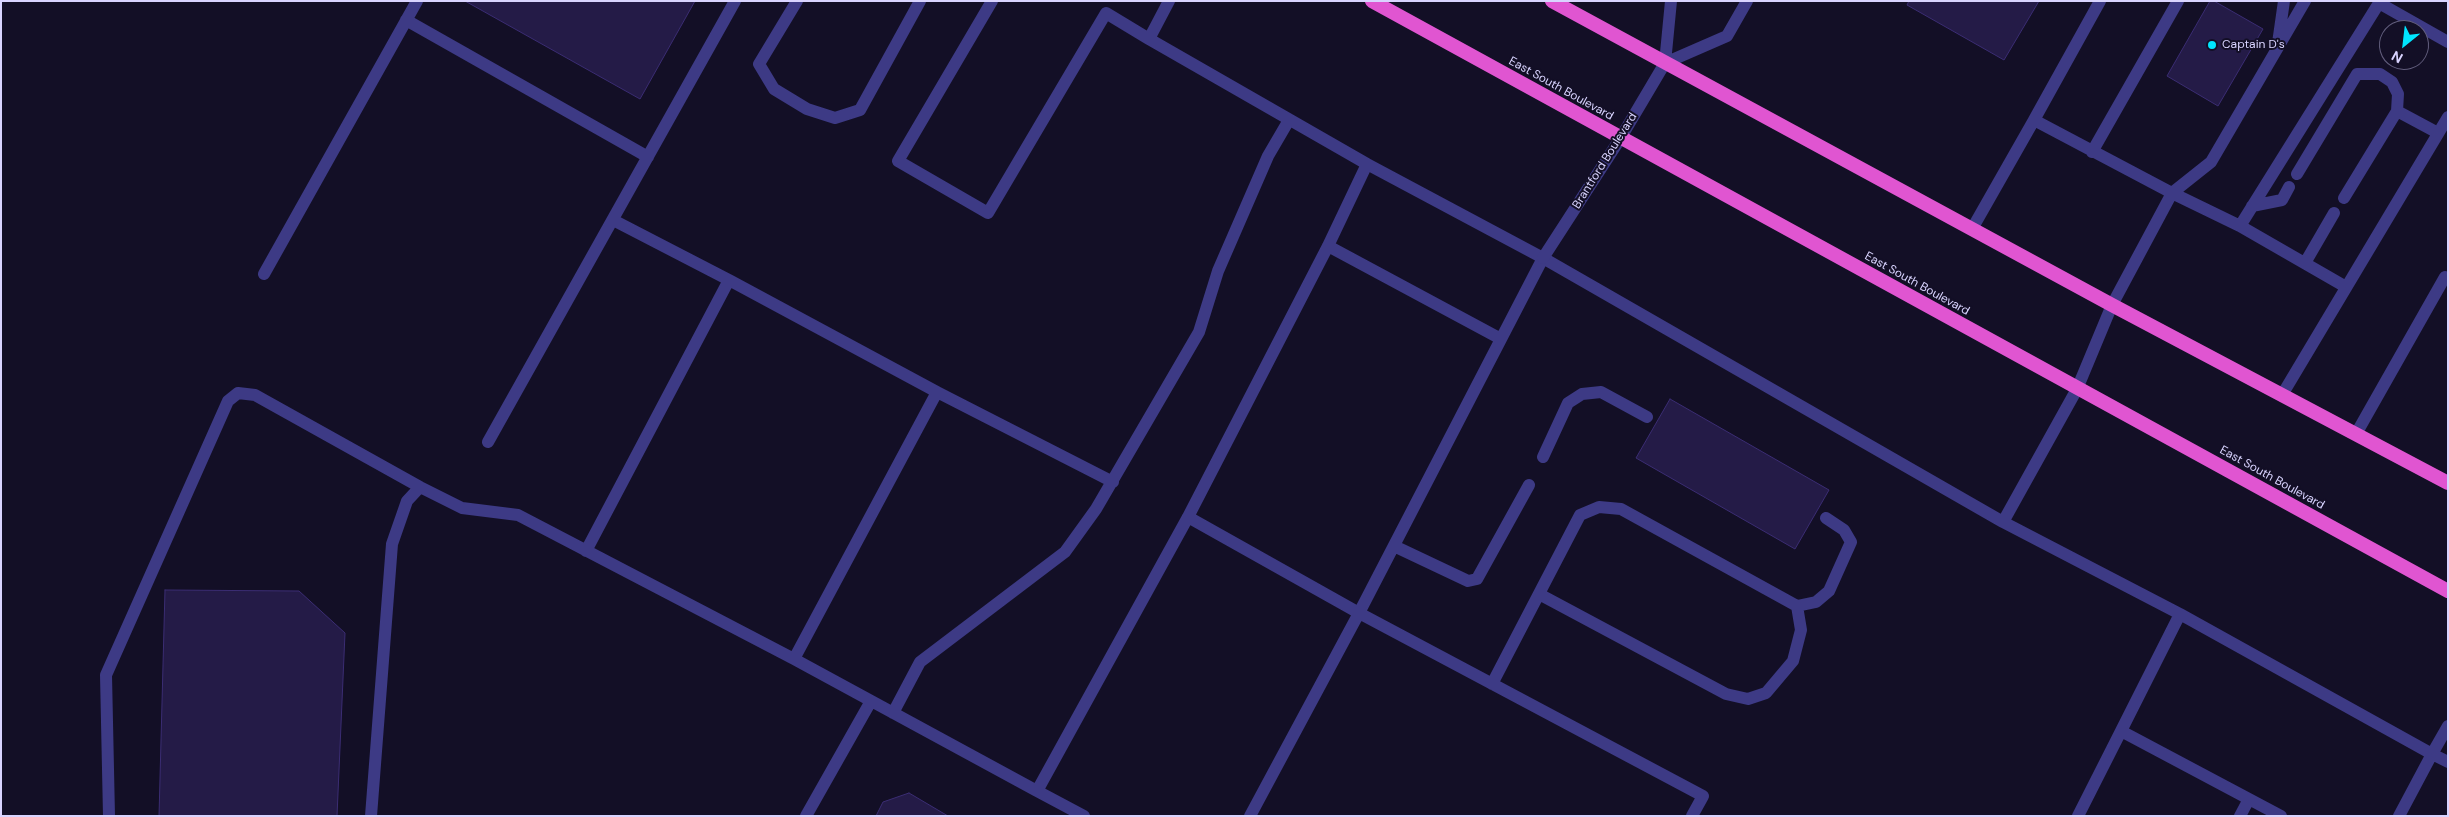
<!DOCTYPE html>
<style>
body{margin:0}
#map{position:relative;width:2449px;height:817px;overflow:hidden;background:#130f26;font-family:"DM Sans",sans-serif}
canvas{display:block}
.frame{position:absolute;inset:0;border:2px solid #d9d4ff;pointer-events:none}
.north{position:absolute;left:2379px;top:20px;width:50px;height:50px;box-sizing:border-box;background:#130f26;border:1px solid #625e7d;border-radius:50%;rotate:209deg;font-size:14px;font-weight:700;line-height:20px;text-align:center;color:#d9d4ff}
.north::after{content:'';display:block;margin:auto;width:18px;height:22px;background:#00e5ff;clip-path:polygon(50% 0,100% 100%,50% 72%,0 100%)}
</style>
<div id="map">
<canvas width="2449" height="817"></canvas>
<div class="frame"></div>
<div class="north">N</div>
</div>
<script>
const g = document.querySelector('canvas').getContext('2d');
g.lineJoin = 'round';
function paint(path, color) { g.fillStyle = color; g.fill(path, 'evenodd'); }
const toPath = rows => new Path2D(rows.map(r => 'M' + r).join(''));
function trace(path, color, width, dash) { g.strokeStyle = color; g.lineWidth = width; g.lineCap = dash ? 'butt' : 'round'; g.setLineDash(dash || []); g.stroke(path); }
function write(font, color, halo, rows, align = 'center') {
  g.font = font + ' "DM Sans",sans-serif'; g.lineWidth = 4; g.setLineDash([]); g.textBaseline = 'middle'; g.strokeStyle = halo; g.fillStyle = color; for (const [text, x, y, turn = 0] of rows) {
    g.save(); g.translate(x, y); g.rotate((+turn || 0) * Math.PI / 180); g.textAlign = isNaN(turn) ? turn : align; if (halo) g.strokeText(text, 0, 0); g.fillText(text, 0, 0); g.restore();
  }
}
const building = toPath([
 [465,1,695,1,640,99,465,1],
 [1909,1,2039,1,2004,60,1907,5,1909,1],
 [2210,1,2214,1,2263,29,2218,106,2167,76,2210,1],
 [1670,399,1829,490,1795,549,1636,458,1670,399],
 [165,590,299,591,345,633,337,816,159,816,165,590],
 [909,793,948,816,876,816,883,802,909,793]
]);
paint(building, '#241b47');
trace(building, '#3b2d73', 1);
trace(toPath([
 [797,1,759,64,774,89,807,109,835,118,860,110,920,1],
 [992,1,898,161,988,213,1106,13,1149,39],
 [1169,1,1149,39,1367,164],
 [406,20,648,157],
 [2278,43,2284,1],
 [2397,111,2438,133],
 [2034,120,2100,1],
 [2092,152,2178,1],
 [2297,174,2357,74,2380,74,2392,82,2398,94,2397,111,2344,198],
 [2252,206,2282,200,2289,187],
 [613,220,729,280],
 [2240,226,2172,193,2211,162,2305,1],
 [1972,229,2034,120,2172,193,2112,305,2077,389,2003,522,2180,614,2432,754,2399,816],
 [1328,246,1501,339],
 [1543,258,1359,613,1703,796,1692,816],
 [2305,263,2334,213],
 [264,274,417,1],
 [2346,287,2240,226,2379,3,2448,42],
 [2282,395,2448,117],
 [2356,434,2445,277,2448,279],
 [488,442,735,1],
 [1543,457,1568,403,1582,394,1601,392,1647,417],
 [1188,517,1359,613,1250,816],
 [1394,546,1468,581,1477,579,1529,485],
 [586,551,729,280,937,392],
 [1539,594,1726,694,1748,699,1766,693,1793,661,1801,630,1797,606],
 [794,659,937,392,1113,482],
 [1492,684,1580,515,1599,507,1621,509,1797,606,1816,602,1829,591,1851,542,1844,530,1826,518],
 [893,713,920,662,1065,552,1096,509,1199,332,1218,271,1268,156,1289,120],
 [2448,726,2432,754,2448,762],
 [2121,731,2180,614],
 [109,816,106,675,228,401,238,393,255,395,420,487],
 [371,816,392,544,407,501,420,487,462,508,518,515,794,659,1037,791],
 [806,816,871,701],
 [1084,816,1037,791,1188,517,1328,246,1367,164,1543,258,2003,522],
 [2078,816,2121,731,2281,816],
 [2240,816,2249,799]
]), '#3d3a85', 12);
trace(toPath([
 [1665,63,1727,36,1747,1],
 [1543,258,1620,139,1665,63,1671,1]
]), '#3d3a85', 12);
trace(toPath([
 [1372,1,2448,591],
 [1552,1,2112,305,2448,483]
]), '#e055d1', 14);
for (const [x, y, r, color] of [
 [2212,45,5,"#00e5ff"]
]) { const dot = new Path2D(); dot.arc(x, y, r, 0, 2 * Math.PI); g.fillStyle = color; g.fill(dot); trace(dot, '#130f26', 2); }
write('12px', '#d9d4ff', '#130f26', [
 ["Captain D's",2222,45]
], 'left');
write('12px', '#d9d4ff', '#130f26', [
 ["East South Boulevard",1561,89,29],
 ["Brantford Boulevard",1605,161,-58],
 ["East South Boulevard",1917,284,29],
 ["East South Boulevard",2272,478,29]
]);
</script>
